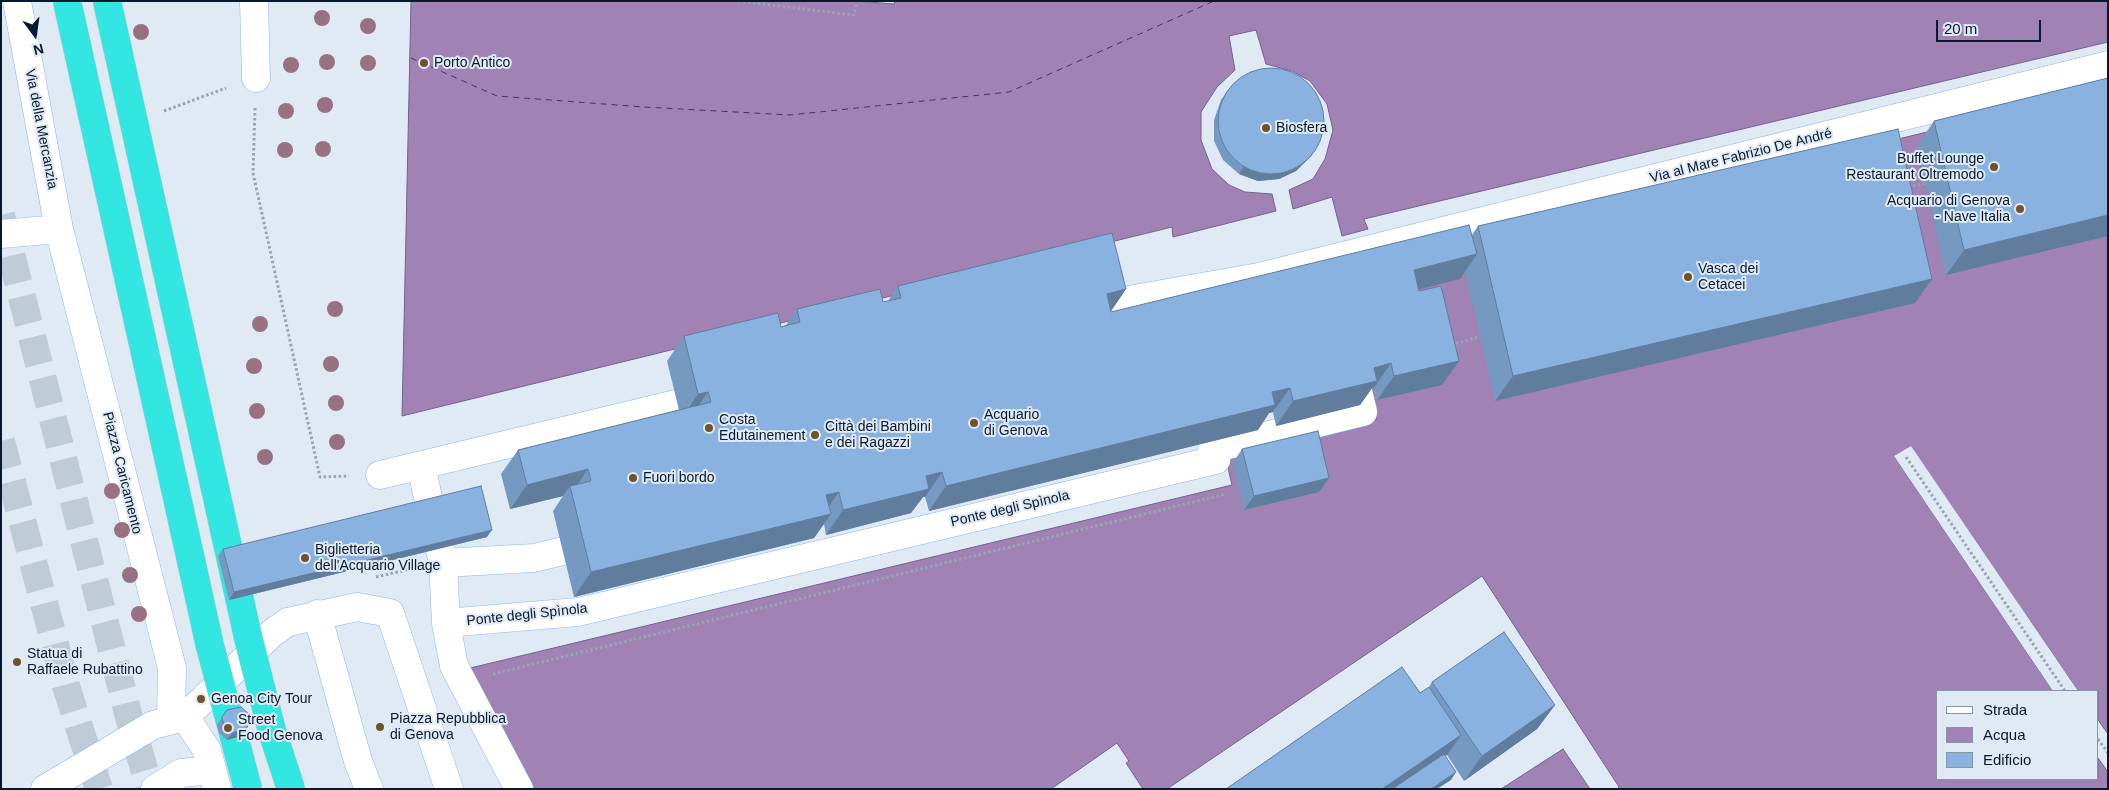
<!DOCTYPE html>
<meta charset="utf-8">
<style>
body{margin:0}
#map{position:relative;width:2109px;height:790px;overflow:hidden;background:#e0eaf5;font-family:Helvetica,sans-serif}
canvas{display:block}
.frame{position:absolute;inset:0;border:2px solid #07192d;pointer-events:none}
.legend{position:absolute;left:1936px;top:690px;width:162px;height:90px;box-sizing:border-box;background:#e0eaf5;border:1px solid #8996a5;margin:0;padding:6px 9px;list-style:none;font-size:15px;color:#07192d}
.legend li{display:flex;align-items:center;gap:10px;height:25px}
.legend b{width:25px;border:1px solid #8996a5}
.north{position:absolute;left:10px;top:10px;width:50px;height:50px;-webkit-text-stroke:4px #e0eaf5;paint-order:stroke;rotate:166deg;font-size:14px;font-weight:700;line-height:20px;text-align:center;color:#07192d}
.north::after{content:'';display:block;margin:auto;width:18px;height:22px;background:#07192d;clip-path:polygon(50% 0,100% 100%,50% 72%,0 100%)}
.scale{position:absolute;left:1936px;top:20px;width:105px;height:22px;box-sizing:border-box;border:2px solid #07192d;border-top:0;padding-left:6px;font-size:15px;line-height:18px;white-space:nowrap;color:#07192d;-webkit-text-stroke:4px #e0eaf5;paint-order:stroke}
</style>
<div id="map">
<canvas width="2109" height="790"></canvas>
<div class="frame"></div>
<ul class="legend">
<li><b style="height:6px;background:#fff"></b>Strada</li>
<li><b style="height:14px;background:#a182b4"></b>Acqua</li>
<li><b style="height:14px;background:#89b2e1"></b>Edificio</li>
</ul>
<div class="north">N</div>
<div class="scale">20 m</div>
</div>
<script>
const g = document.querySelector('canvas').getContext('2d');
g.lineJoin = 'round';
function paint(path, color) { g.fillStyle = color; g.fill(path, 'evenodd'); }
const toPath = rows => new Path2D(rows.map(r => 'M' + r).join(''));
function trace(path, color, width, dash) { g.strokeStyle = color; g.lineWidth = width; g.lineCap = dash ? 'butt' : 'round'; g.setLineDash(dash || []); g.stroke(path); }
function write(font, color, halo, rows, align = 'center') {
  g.font = font + ' Helvetica,sans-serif'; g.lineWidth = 4; g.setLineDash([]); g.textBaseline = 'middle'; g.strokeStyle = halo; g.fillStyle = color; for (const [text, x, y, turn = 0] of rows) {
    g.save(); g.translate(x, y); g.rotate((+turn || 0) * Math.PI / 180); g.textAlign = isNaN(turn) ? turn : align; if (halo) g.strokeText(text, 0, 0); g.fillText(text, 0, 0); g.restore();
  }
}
const water = toPath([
 [411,1,856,1,894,4,895,1,2108,1,2108,42,1364,219,1368,229,1342,236,1332,197,1293,209,1289,190,1313,179,1325,159,1333,130,1327,104,1310,81,1292,71,1266,64,1256,30,1229,36,1235,70,1217,87,1201,112,1201,140,1212,169,1229,185,1245,192,1272,194,1276,211,1173,237,1172,227,402,416,411,1],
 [2108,88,2108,734,2098,720,2098,691,2078,691,1911,447,1894,456,2053,691,1938,691,1938,779,2098,779,2098,758,2108,772,2108,789,1617,789,1619,787,1482,576,1167,789,1143,789,1126,763,1129,761,1117,743,1051,789,528,789,462,670,1232,485,1226,459,1377,419,1339,275,2108,88],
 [1563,749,1590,789,1501,789,1563,749]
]);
paint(water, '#a182b4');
trace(water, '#73628c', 1);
paint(toPath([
 [1911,446,2078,691,2075,691,1910,450,1897,457,2055,691,2053,691,1894,456]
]), '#e0eaf5');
trace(toPath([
 [411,58,497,96,644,107,790,115,1009,92,1214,1]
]), '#532a69', 1, [6, 5]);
trace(toPath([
 [1,215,130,721,150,789],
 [1,441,66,686,99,789]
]), '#bfcbd7', 28, [28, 14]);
const minor = toPath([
 [17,1,59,229,172,668,171,718],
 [254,1,256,78],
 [1,234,59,229],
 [1083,308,1259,277,2108,65],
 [421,466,443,563,446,623,454,666,519,789],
 [380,475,713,395],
 [443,563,534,558,563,551,589,540],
 [317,614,358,761,369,789],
 [446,623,578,612,1216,460,1212,449,1363,412,1352,368],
 [185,717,272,633,288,622,357,607,390,613,449,789],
 [185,717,207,750,217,789],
 [45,789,153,725,185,717],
 [155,789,181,773,212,770]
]);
trace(minor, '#8ab9ee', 29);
trace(toPath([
 [738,1,854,15,857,1],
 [255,108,253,173,320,477,349,476],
 [164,111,226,88],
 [1908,187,1927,183],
 [1451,345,1481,336],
 [1906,457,2065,691],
 [376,577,411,569],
 [493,674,1226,494],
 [2098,739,2108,753]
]), '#97a4b2', 3, [2.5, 2.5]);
trace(minor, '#fff', 28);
const highwayBridge = toPath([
 [67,1,210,646,248,789],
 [107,1,248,637,272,731,291,789]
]);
trace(highwayBridge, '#c3c8cd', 29, []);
trace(highwayBridge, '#32e6e1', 28);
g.fillStyle = '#987182';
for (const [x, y] of [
 [322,18],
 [368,26],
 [141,32],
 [327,62],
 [368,63],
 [291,65],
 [325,105],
 [286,111],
 [323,149],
 [285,150],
 [335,309],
 [260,324],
 [331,364],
 [254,366],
 [336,403],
 [257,411],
 [337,442],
 [265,457],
 [112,491],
 [122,530],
 [130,575],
 [139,614]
]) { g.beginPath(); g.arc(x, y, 8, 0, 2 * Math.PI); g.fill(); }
paint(toPath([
 [2108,78,1946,275,1917,146,1934,121],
 [1226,93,1316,149,1311,156,1296,171,1279,179,1258,181,1239,174,1223,160,1214,141,1214,120,1221,100],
 [1478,226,1915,303,1495,401,1465,271,1460,279,1419,289,1442,385,1377,400,1374,388,1372,388,1360,405,1276,426,1273,412,1269,413,1258,430,929,511,925,497,923,497,911,513,826,535,824,524,814,538,574,597,553,511,563,496,510,509,501,474,518,450,679,410,667,361,684,336,781,327,786,325,797,309,883,302,888,301,898,286,1126,289,1111,311,1111,312,1472,235],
 [1242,449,1329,478,1319,492,1244,510,1233,463],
 [487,537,229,600,218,556,223,549],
 [1432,682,1555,705,1537,729,1464,781,1447,755,1445,756,1451,780,1420,693,1429,687],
 [227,710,241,736,227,740,219,733,217,725]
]), '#7699c2');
paint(toPath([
 [1316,149,1311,156,1296,171,1279,179,1258,181,1239,174,1244,166],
 [2108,215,2108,236,1946,275,1964,250],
 [1477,254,1460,279,1397,295,1414,270],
 [1932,279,1915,303,1495,401,1513,376],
 [1126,289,1109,314,1107,294],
 [1459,361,1442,385,1377,400,1394,376],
 [1391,363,1374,388,1372,388,1360,405,1276,426,1293,401,1374,368],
 [1290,388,1273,412,1269,413,1258,430,929,511,946,486,1272,392],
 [708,392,691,416,681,419,698,394],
 [588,469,572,493,570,486,563,496,510,509,527,485],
 [942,472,925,497,923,497,911,513,826,535,843,510,926,476],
 [1329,478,1319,492,1244,510,1254,496],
 [839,492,822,516,831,514,814,538,574,597,591,572,826,495],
 [492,530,487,537,229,600,234,592],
 [1555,705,1537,729,1464,781,1482,756],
 [246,729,241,736,227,740,232,733],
 [1461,735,1447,755,1398,789,1382,789],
 [1456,772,1451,780,1437,789,1431,789]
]), '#607d9e');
const building = toPath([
 '1218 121a53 53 0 1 1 106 0a53 53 0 1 1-106 0Z',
 [2108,78,2108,215,1964,250,1934,121,2108,78],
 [1898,129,1932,279,1513,376,1478,226,1898,129],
 [1469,225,1477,254,1414,270,1419,291,1441,286,1459,361,1394,376,1391,363,1374,368,1377,381,1293,401,1290,388,1272,392,1275,405,946,486,942,472,926,476,929,489,843,510,839,492,826,495,831,514,591,572,570,486,591,481,588,469,527,485,518,450,711,402,708,392,698,394,684,336,778,313,781,327,800,322,797,309,880,289,883,302,901,298,898,286,1112,233,1126,289,1107,294,1111,312,1469,225],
 [1318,431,1329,478,1254,496,1242,449,1318,431],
 [481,486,492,530,234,592,223,549,481,486],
 [1504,632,1555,705,1482,756,1432,682,1504,632],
 [1402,667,1420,693,1429,687,1461,735,1382,789,1226,789,1402,667],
 [241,707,248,713,250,722,246,729,232,733,224,726,222,717,227,710,241,707],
 [1444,754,1456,772,1431,789,1392,789,1444,754]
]);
paint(building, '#89b2e1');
trace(building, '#607d9e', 1);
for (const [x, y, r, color] of [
 [424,63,5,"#725228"],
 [1266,128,5,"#725228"],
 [1994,167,5,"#725228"],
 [2020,209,5,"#725228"],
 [1688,277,5,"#725228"],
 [974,423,5,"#725228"],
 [709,428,5,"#725228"],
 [815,435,5,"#725228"],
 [633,478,5,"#725228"],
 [305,558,5,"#725228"],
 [17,662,5,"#725228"],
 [201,699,5,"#725228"],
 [380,727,5,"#725228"],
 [228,728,5,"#725228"]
]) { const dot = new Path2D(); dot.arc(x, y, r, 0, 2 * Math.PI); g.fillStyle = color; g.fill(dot); trace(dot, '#e0eaf5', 2); }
write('14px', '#07192d', '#e0eaf5', [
 ["Porto Antico",434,63],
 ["Biosfera",1276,128],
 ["Buffet Lounge",1984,159,"right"],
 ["Restaurant Oltremodo",1984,175,"right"],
 ["Acquario di Genova",2010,201,"right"],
 ["- Nave Italia",2010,217,"right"],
 ["Vasca dei",1698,269],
 ["Cetacei",1698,285],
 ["Acquario",984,415],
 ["di Genova",984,431],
 ["Costa",719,420],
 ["Edutainement",719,436],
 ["Città dei Bambini",825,427],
 ["e dei Ragazzi",825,443],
 ["Fuori bordo",643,478],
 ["Biglietteria",315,550],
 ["dell'Acquario Village",315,566],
 ["Statua di",27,654],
 ["Raffaele Rubattino",27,670],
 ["Genoa City Tour",211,699],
 ["Piazza Repubblica",390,719],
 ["di Genova",390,735],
 ["Street",238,720],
 ["Food Genova",238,736]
], 'left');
write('14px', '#07192d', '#e0eaf5', [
 ["Via della Mercanzia",41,129,79],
 ["Via al Mare Fabrizio De André",1741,156,-14],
 ["Piazza Caricamento",122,473,76],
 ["Ponte degli Spìnola",1010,509,-13],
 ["Ponte degli Spìnola",527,615,-6]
]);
</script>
